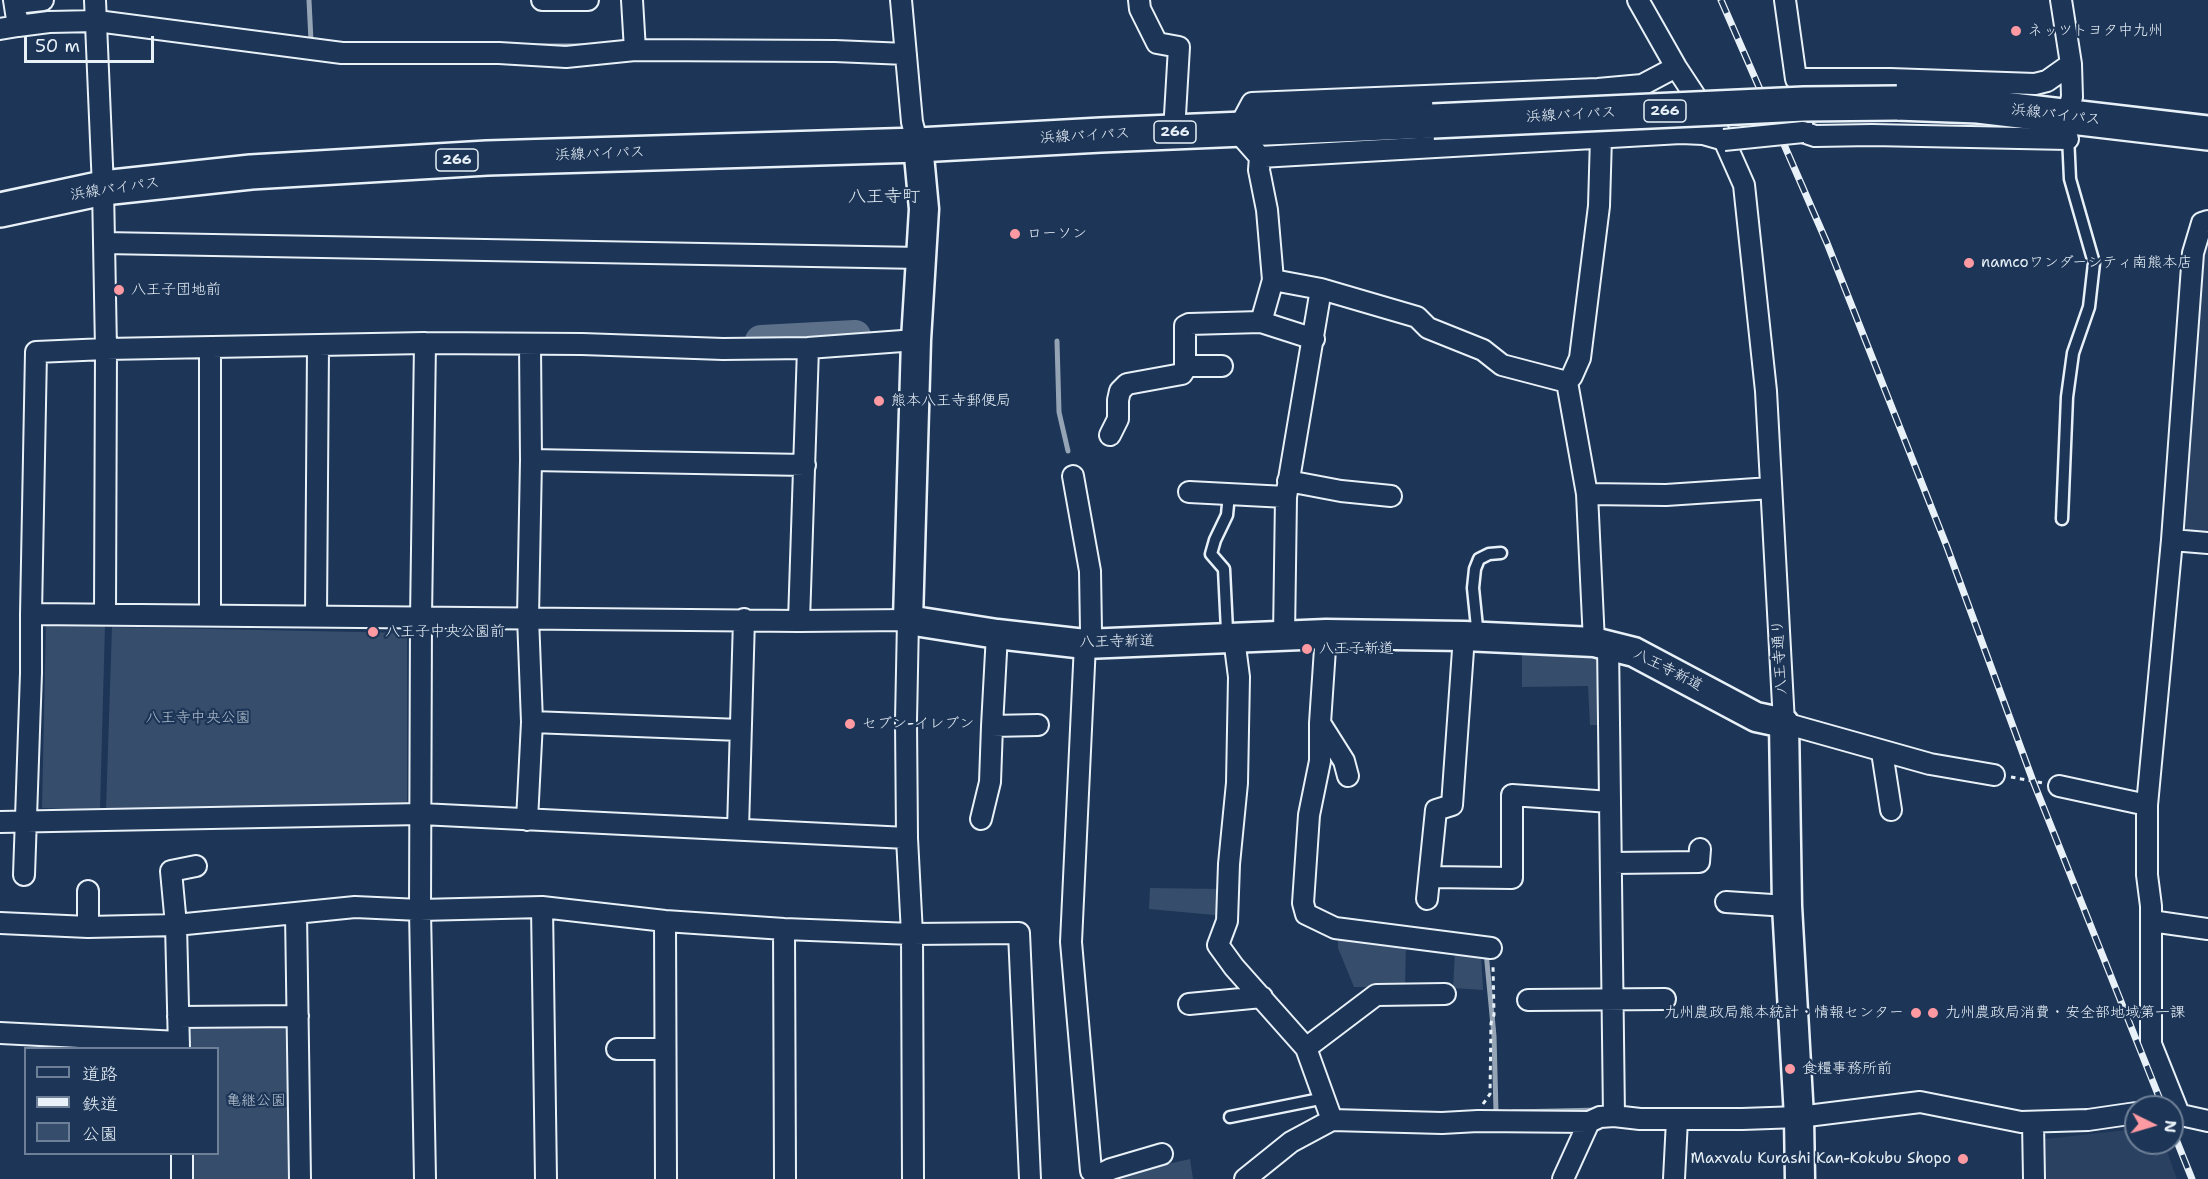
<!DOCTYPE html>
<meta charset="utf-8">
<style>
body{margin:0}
#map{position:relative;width:2208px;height:1179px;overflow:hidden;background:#1d3557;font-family:"Shantell Sans","Klee One",sans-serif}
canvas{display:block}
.legend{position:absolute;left:24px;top:1047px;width:195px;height:108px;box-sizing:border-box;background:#1d3557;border:2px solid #6e8097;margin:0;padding:8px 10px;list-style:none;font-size:18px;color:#e8f1f8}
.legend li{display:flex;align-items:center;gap:12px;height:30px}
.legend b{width:30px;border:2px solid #6e8097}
.north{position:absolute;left:2124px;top:1095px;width:60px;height:60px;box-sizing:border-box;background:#1d3557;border:2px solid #6e8097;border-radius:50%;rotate:95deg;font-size:16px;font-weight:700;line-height:24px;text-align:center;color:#e8f1f8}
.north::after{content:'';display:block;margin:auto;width:21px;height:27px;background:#ff9aa2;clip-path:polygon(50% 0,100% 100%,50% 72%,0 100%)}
.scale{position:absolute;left:24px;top:36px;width:130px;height:27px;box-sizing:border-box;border:3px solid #e8f1f8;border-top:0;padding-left:8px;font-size:18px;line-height:21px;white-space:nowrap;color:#e8f1f8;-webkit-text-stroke:4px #1d3557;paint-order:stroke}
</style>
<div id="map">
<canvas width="2208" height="1179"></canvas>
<ul class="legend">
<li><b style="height:8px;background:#1d3557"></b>道路</li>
<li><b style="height:8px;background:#e8f1f8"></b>鉄道</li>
<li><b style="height:16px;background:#374d6c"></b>公園</li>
</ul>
<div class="north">N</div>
<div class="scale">50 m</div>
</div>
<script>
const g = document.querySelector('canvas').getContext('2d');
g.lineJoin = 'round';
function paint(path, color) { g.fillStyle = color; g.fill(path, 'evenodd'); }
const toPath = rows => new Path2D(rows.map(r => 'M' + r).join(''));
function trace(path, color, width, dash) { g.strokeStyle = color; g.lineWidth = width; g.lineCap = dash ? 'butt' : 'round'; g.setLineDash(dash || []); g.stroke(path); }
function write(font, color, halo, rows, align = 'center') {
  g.font = font + ' "Shantell Sans","Klee One",sans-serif'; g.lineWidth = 4.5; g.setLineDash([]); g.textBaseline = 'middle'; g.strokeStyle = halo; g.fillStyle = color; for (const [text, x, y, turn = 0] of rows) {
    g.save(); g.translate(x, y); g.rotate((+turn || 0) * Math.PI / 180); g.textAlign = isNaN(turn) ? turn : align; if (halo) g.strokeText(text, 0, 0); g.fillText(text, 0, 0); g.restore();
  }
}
paint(toPath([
 [2205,236,2208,236,2208,545,2181,542],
 [2136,1129,2136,1143,2164,1143,2177,1179,2046,1179,2045,1139]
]), '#2a4162');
paint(toPath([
 [46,623,105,625,100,810,42,808],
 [112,627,407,633,407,803,106,810],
 [1522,649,1603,654,1604,725,1590,725,1588,686,1522,687],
 [1150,888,1224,889,1225,916,1149,909],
 [1338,937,1406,943,1405,987,1354,987,1338,948],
 [1455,951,1481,953,1483,990,1453,988],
 [184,1022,293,1023,295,1179,188,1179,187,1154,218,1154,218,1048,184,1048],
 [1190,1159,1193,1179,1109,1179,1110,1177]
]), '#374d6c');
trace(toPath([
 [309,0,311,41],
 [534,46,585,46],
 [1057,341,1059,412,1068,451],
 [1486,952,1494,1036,1496,1112],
 [1513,1112,1599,1110]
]), '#95a4b5', 5);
trace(toPath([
 [761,341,855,336]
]), '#5d7089', 32);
const lane = toPath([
 [1229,494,1227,515,1215,540,1211,554,1224,569,1227,631,1232,637],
 [2062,519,2067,397,2073,353,2089,307,2094,263,2070,179,2068,136],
 [1478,637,1473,588,1475,569,1479,559,1489,554,1501,553],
 [1230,1117,1325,1098]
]);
const street = toPath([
 [14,0,18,26,49,22,97,21,342,53,499,53,566,57,635,50,835,51,906,54],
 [95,0,103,188,106,349,105,613],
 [542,0,588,0],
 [632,0,635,50],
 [901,0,912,122,918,145],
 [1139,0,1140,9,1157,43,1179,47,1174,132],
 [1638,0,1676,67,1724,140,1744,185,1766,391,1784,723,1930,764,1994,775],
 [1785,0,1796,79,1890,79,2035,84,2047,81,2071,64],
 [2061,0,2071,64,2072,97,2067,116],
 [16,3,43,0],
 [0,29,18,26],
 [1798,94,1803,132,1815,136,1872,135,2068,139],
 [1260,157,1681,133,1703,134,1724,140],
 [104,243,921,258],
 [1261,322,1273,280],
 [210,348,210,615],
 [1185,367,1185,326,1189,324,1261,322,1314,339],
 [1567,382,1502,365,1483,350,1428,328,1417,317,1321,289,1273,280,1267,210,1259,170,1260,157,1237,131,1252,103,1598,89,1642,85,1676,67],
 [1110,435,1118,419,1118,400,1120,391,1127,384,1182,374,1187,366,1222,366],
 [531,460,805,465],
 [1073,476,1090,571,1091,631,1085,644,1071,942,1091,1171,1097,1176],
 [1288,481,1341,491,1391,496],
 [1189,492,1286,497],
 [1587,494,1666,495,1771,488],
 [2172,540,2208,543],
 [31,614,36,352,106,349,425,343,582,344,723,349,808,348,916,340],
 [316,616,318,347],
 [799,621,808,348],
 [1326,634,1320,723,1320,761,1309,815,1303,903,1306,914,1335,928,1491,948],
 [1284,636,1286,497,1321,289],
 [1234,638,1239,677,1237,783,1229,864,1227,921,1218,945,1234,967,1306,1048,1332,1120],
 [1594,642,1587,494,1567,382,1572,376,1580,358,1599,206,1601,137],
 [1608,644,1614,1116],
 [532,722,740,730],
 [1320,723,1344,761,1348,776],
 [992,726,997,634],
 [1882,752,1891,810],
 [2059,786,2147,805],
 [981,819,990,782,992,726,1038,725],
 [527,820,532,722,528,617,531,460,530,345],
 [0,822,421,814,907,838],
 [738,829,744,619],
 [1612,863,1699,862,1700,849],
 [24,875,31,673,31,614,799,621,908,620,906,721,907,838,912,934,913,1179],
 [1430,877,1512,878,1512,795,1610,802],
 [1427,899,1436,810,1452,805,1464,636],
 [1726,902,1787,906],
 [542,907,546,1179],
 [296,913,300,1179],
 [665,921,666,1179],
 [2151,921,2208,929],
 [0,923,88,927,176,925,355,907,420,910,542,907,665,921,784,929,912,934,1019,933,1030,1179],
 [88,927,88,891],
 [784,929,785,1179],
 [1528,1000,1665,999],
 [1189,1004,1262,997],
 [178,1017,298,1016],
 [0,1033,179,1042],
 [179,1048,176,925,171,871,196,866],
 [1306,1048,1376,995,1445,994],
 [617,1049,665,1049],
 [2172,1113,2208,1121],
 [2179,1114,2151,1044,2151,906,2147,875,2147,805,2172,540,2193,253,2202,223,2208,221],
 [2033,1122,2034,1179],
 [182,1154,182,1179],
 [425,1179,420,910,421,618,425,343],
 [1096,1179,1097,1176,1111,1169,1162,1154],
 [1245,1179,1291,1142,1332,1120,1442,1123,1478,1121,1589,1122,1600,1117,1614,1116,1640,1119,1742,1119,1799,1117,1920,1102,2021,1122,2088,1120,2136,1113],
 [1563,1179,1589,1122],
 [1674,1179,1677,1120]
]);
const secondary = toPath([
 [918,145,924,209,916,340,908,620,997,634,1085,644,1326,634,1464,636,1594,642,1634,652,1756,717,1784,723,1787,906,1799,1117,1800,1179]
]);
const highway = toPath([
 [1897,103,1978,106,2208,133],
 [0,210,103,188,251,172,487,158,918,145,1101,135,1433,121]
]);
trace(lane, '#e8f1f8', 15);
trace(street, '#e8f1f8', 24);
trace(secondary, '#e8f1f8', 33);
trace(highway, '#e8f1f8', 38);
trace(toPath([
 [2011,777,2043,783],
 [1483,1104,1490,1094,1491,1023,1494,1015,1493,966]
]), '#e8f1f8', 3, [4.5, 4.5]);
trace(lane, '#1d3557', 10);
trace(street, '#1d3557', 20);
trace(secondary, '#1d3557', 28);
trace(highway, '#1d3557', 33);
const rail = toPath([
 [1721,0,1827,243,1947,547,2033,781,2163,1107],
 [2172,1129,2192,1179]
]);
trace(rail, '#e8f1f8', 7);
trace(rail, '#1d3557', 4.5, [14]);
const streetBridge = toPath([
 [1724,140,1803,132]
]);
const highwayBridge = toPath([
 [1433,121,1804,104,1897,103]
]);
trace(streetBridge, '#e8f1f8', 24, []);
trace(highwayBridge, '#e8f1f8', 38, []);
trace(streetBridge, '#1d3557', 20);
trace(highwayBridge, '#1d3557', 33);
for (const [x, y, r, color] of [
 [2016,31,6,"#ff9aa2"],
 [1015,234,6,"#ff9aa2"],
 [1969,263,6,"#ff9aa2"],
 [119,290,6,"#ff9aa2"],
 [879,401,6,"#ff9aa2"],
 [373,632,6,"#ff9aa2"],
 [1307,649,6,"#ff9aa2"],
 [850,724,6,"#ff9aa2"],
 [1916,1013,6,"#ff9aa2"],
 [1933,1013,6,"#ff9aa2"],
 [1790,1069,6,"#ff9aa2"],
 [1963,1159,6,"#ff9aa2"]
]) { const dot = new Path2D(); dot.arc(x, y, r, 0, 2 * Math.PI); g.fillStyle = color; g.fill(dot); trace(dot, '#1d3557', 2); }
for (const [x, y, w] of [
 [1665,111,42],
 [1175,132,42],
 [457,160,42]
]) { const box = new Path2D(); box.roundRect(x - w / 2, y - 11, w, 22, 4.5); g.fillStyle = '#1d3557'; g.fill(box); trace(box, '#e8f1f8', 1.5); }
write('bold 14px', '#e8f1f8', null, [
 ["266",1665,111],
 ["266",1175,132],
 ["266",457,160]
]);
write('15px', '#e8f1f8', '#1d3557', [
 ["ネッツトヨタ中九州",2028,31],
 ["ローソン",1027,234],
 ["namcoワンダーシティ南熊本店",1981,263],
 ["八王子団地前",131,290],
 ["熊本八王寺郵便局",891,401],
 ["八王子中央公園前",385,632],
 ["八王子新道",1319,649],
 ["セブン-イレブン",862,724],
 ["九州農政局熊本統計・情報センター",1904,1013,"right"],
 ["九州農政局消費・安全部地域第一課",1945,1013],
 ["食糧事務所前",1802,1069],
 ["Maxvalu Kurashi Kan-Kokubu Shopo",1951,1159,"right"]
], 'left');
write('15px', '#e8f1f8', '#1d3557', [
 ["浜線バイパス",1571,115,-3],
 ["浜線バイパス",2056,115,7],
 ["浜線バイパス",1085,136,-3],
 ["浜線バイパス",600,154,-2],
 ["浜線バイパス",115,189,-8],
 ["八王寺新道",1117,642,-1],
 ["八王寺通り",1780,657,-93],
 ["八王寺新道",1668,670,27]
]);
write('15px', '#b3c0ce', '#1d3557', [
 ["八王寺中央公園",198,718],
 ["亀継公園",256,1101]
]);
write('18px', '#e8f1f8', '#1d3557', [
 ["八王寺町",884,197]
]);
</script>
